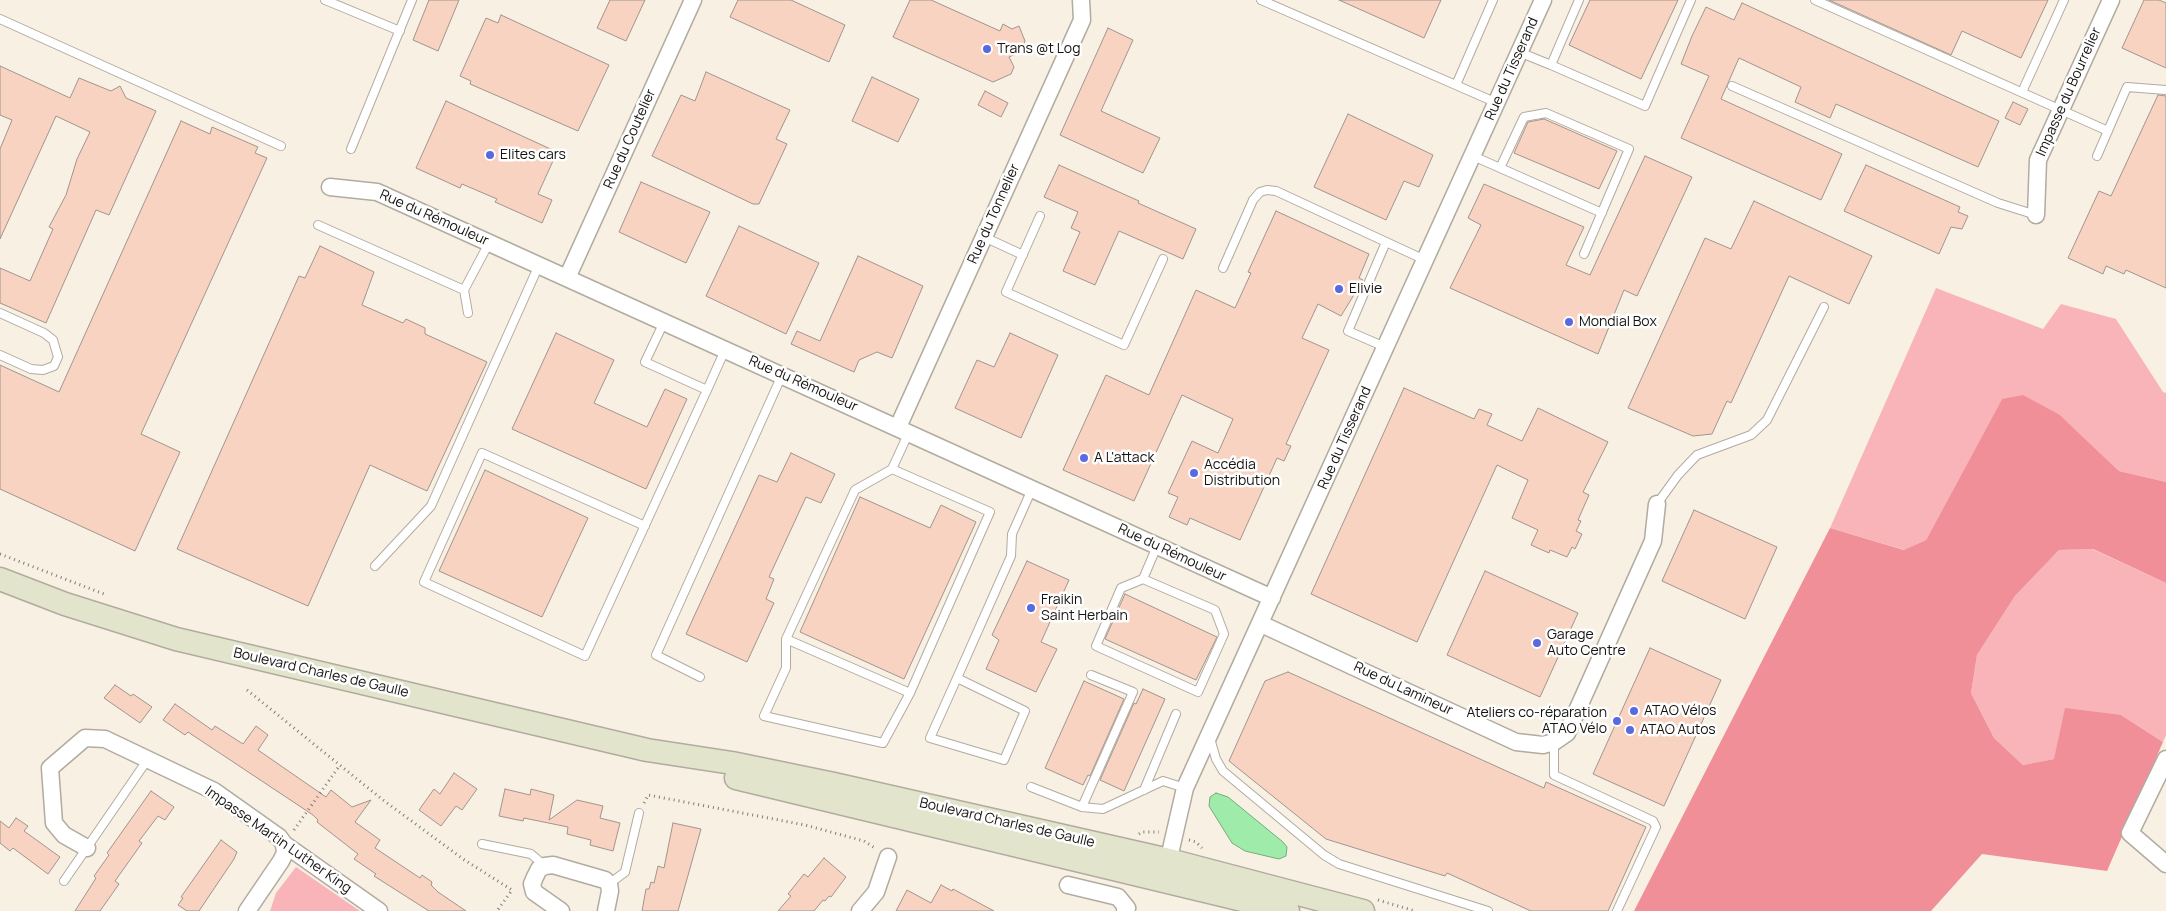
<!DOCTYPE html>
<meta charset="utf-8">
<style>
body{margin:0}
canvas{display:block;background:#f7f0e3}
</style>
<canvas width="2166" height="911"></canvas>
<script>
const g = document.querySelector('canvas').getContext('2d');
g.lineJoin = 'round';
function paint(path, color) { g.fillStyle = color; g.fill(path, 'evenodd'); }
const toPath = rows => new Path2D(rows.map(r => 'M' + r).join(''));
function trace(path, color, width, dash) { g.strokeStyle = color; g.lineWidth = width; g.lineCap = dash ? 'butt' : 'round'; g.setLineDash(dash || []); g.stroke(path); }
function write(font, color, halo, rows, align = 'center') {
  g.font = font + ' Manrope,sans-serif'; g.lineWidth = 5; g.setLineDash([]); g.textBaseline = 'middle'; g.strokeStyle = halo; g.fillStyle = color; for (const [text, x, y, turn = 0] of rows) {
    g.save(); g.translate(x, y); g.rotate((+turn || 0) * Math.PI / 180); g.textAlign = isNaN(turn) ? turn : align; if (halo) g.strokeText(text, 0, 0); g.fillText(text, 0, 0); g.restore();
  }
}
paint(toPath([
 [1936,288,2043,329,2061,304,2116,319,2163,392,2166,393,2166,482,2119,471,2060,415,2002,399,1926,540,1905,550,1830,528],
 [2092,549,2166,583,2166,735,2163,742,2121,715,2054,759,2023,765,1994,738,1971,693,1977,655,2015,596,2059,550],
 [296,867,360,911,270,911,276,893]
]), '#f9b4b9');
paint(toPath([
 [2023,395,2060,415,2119,471,2166,482,2166,583,2093,549,2059,550,2015,596,1977,655,1971,693,1994,738,2023,765,2054,759,2065,708,2121,715,2163,742,2107,871,1982,854,1931,911,1634,911,1830,528,1904,550,1926,540,2002,399]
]), '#f18f99');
const water = toPath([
 [1216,793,1228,797,1283,842,1287,847,1286,856,1279,859,1245,851,1232,843,1209,806,1210,797,1216,793]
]);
paint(water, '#9fecaa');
trace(water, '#76ab7c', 1);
const building = toPath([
 [429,0,459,0,438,51,413,40,429,0],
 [610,0,645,0,626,41,597,28,610,0],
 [738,0,791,0,845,25,829,62,730,17,738,0],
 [910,0,931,0,1000,31,1003,24,1012,29,1019,26,1025,41,1020,52,1009,57,1014,67,1011,74,993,82,893,37,910,0],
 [1339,0,1441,0,1424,38,1339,0],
 [1590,0,1678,0,1641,79,1569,45,1590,0],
 [1829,0,2048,0,2021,58,1962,31,1951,55,1829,0],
 [2144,0,2159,0,2166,3,2166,68,2122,48,2144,0],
 [1742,3,1999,121,1978,167,1836,104,1830,118,1795,102,1801,87,1739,58,1721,99,1842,154,1821,200,1681,138,1709,76,1681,64,1692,36,1706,7,1734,20,1742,3],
 [501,15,609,65,578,131,470,84,471,81,460,76,486,18,498,23,501,15],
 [1108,28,1133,40,1101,111,1160,138,1143,173,1060,135,1108,28],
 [0,66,70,98,79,78,111,91,120,86,126,98,156,111,109,215,96,210,46,323,0,303,0,268,30,281,53,229,49,227,66,195,77,159,90,132,56,116,0,239,0,149,12,120,0,115,0,66],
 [706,72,790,110,776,139,787,144,759,204,753,204,652,156,681,95,695,101,706,72],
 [872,77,919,99,898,142,852,121,872,77],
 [985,91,1008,103,1001,117,978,105,985,91],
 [2158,95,2166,96,2166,288,2126,270,2124,274,2106,266,2103,274,2068,258,2099,191,2111,196,2158,95],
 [446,101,557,152,538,194,552,200,542,223,495,202,497,199,462,184,460,188,416,168,446,101],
 [2013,102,2028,109,2020,125,2005,118,2013,102],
 [1348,114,1433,155,1419,187,1404,181,1386,220,1314,187,1348,114],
 [1544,119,1617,151,1599,189,1514,153,1528,122,1544,119],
 [181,121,210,134,212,127,258,147,255,153,267,158,141,434,180,452,135,551,0,489,0,365,59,392,181,121],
 [1645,156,1692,177,1637,296,1624,290,1598,354,1450,288,1481,225,1468,218,1484,184,1584,227,1566,265,1590,275,1645,156],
 [1059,165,1139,201,1138,203,1196,229,1183,259,1119,231,1095,285,1063,271,1080,232,1071,228,1078,212,1044,197,1059,165],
 [1866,165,1960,207,1958,212,1968,216,1962,229,1951,227,1939,254,1844,211,1866,165],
 [641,182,710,212,686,263,619,232,641,182],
 [1754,201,1872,256,1849,304,1789,276,1731,403,1727,401,1712,434,1693,436,1628,408,1705,238,1731,249,1754,201],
 [1276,211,1369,254,1359,278,1363,280,1341,316,1318,304,1302,338,1329,350,1286,444,1291,446,1284,461,1277,458,1240,540,1190,518,1187,525,1169,517,1178,497,1168,493,1192,441,1218,453,1233,419,1182,395,1134,501,1063,470,1106,375,1149,395,1196,290,1235,308,1251,273,1248,272,1276,211],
 [739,226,819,263,786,334,706,296,739,226],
 [320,246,374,272,362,305,403,323,406,319,425,328,425,334,487,362,427,491,370,465,308,606,177,549,299,276,305,278,320,246],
 [858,256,923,286,892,358,877,352,859,360,854,372,791,344,797,331,820,341,858,256],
 [556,333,614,360,594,403,647,427,665,389,687,399,646,489,512,429,556,333],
 [1010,333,1058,355,1021,438,955,408,977,360,994,367,1010,333],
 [1404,388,1474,419,1479,409,1492,414,1487,425,1522,441,1538,408,1608,442,1583,492,1589,495,1578,520,1581,521,1576,531,1582,534,1575,549,1572,547,1567,557,1550,550,1549,553,1531,545,1538,530,1512,518,1528,480,1497,465,1417,642,1311,594,1404,388],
 [791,453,835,474,821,503,806,497,769,577,774,579,766,599,774,603,747,662,686,634,759,475,777,482,791,453],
 [485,470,588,518,542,617,439,571,485,470],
 [860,497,930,528,941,505,976,522,904,679,800,632,860,497],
 [1694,510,1777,547,1745,619,1662,581,1694,510],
 [1027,561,1069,580,1041,642,1057,649,1036,692,986,669,999,640,992,635,1027,561],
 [1485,571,1578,613,1540,697,1447,655,1485,571],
 [1125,594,1217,637,1196,680,1105,639,1125,594],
 [1650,648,1721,680,1664,806,1593,774,1650,648],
 [1288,672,1544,788,1546,782,1646,827,1608,911,1531,911,1447,873,1445,876,1326,839,1229,761,1265,681,1288,672],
 [1084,681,1124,699,1090,776,1088,775,1083,785,1045,768,1084,681],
 [115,685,131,696,133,694,152,707,140,723,104,698,115,685],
 [1143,689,1165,699,1124,791,1100,780,1134,703,1136,704,1143,689],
 [175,704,212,730,215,726,243,744,256,726,268,735,258,750,326,797,331,790,352,807,371,800,355,822,380,840,375,848,420,878,422,875,432,882,431,885,438,892,466,911,429,911,374,876,376,874,354,859,358,854,317,822,318,820,313,815,188,732,185,735,163,720,175,704],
 [454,773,477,789,462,810,456,806,441,826,419,810,434,789,440,794,454,773],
 [505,789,530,795,531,789,554,795,549,820,577,800,603,806,600,818,620,823,613,851,590,845,591,840,567,834,568,827,524,818,523,821,499,816,505,789],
 [151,791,174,807,165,820,158,816,139,841,142,843,115,881,119,884,100,911,75,911,96,878,94,876,109,855,107,853,151,791],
 [16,818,28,826,24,831,60,857,48,874,13,848,10,851,0,843,0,821,9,828,16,818],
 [673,823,701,829,678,911,642,911,646,889,649,889,651,882,654,883,658,866,664,868,673,823],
 [221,840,237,852,234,859,199,911,187,911,178,905,183,898,181,897,221,840],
 [824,858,846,877,831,897,829,896,825,901,823,900,814,911,778,911,791,896,788,894,804,874,808,877,824,858],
 [941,885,952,891,953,889,994,911,896,911,907,890,931,903,941,885]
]);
paint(building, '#f8d3c1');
trace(building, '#a2948e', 1);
const lane = toPath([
 [325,0,400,31],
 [1261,0,1497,103],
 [1815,0,2108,131],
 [0,19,281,146],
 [1519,52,1551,65,1579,0],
 [1551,65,1645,106,1691,0],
 [1456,85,1493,0],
 [1732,86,1998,203,2036,215],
 [2022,92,2064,0],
 [351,149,412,0],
 [1473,156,1602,213],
 [2097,156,2127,87,2166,90],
 [1500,168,1524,117,1546,113,1629,149,1584,254],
 [1040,216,1006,292,1124,345,1163,259],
 [318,225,464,290,489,243],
 [984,237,1023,255],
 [1223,268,1253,200,1260,192,1267,190,1276,191,1425,260],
 [464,290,468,313],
 [0,313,44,333,53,340,58,357,54,366,43,370,31,369,0,355],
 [664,322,645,362,707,390,725,350],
 [1385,347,1348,331,1386,242],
 [892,469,990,512,910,693,786,639,855,490,892,469,909,432],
 [1657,504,1678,475,1697,455,1751,435,1767,420,1824,307],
 [645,526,482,453,424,582,585,656,707,390],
 [375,566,431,506,539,265],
 [1143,579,1121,588,1096,646,1198,692,1224,634,1215,610,1143,579,1157,546],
 [786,639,786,668,764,716,883,743,910,693],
 [700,677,656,655,782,375],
 [957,678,1025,711,1004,760,930,738,957,678,1011,556,1012,534,1032,489],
 [1210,738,1216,759,1223,771,1324,855,1339,864,1488,911],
 [1554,742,1554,775,1653,821,1656,827,1617,911],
 [1031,787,1082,807,1103,809,1163,781,1185,788],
 [1144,790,1176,714],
 [1082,807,1133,692,1091,675],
 [482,844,531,854,545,866],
 [64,881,148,759],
 [609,884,625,872,639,813]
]);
const street = toPath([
 [330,187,377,192,1272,598],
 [2036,215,2038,160,2111,0],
 [567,278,693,0],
 [898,427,1082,20,1081,0],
 [1261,624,1516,742,1543,745,1554,742,1567,733,1653,541,1657,504],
 [2166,759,2130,833,2166,864],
 [87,848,64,835,54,823,50,768,85,738,105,739,214,791,279,837,284,844,379,911],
 [1166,871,1185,788,1543,0],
 [1068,885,1118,897,1127,908,1125,911],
 [247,911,281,861,285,853,284,844],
 [561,911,534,892,532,884,535,877,539,869,545,866,553,865,605,880,609,884,610,891,606,911],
 [860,911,876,892,888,857]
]);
const secondary = toPath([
 [0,579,65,604,176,639,647,750,732,763,834,784,1169,860,1363,911],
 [736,778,1288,911]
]);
trace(lane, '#b2aba0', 10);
trace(street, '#b2aba0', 19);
trace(secondary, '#b2aba0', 25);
trace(toPath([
 [0,554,104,594],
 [247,690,383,800,463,859,512,890,497,911],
 [644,803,648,795,805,825,864,841,875,848],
 [294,830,340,765],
 [1139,834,1142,832,1159,832],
 [1189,840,1196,842,1202,848],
 [1378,900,1415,911]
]), '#817c74', 3, [1, 4]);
trace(lane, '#fff', 8);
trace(street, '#fff', 16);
trace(secondary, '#e2e5cb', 22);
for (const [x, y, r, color] of [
 [987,49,5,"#5969e0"],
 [490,155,5,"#5969e0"],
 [1339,289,5,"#5969e0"],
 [1569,322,5,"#5969e0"],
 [1084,458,5,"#5969e0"],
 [1194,473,5,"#5969e0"],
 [1031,608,5,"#5969e0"],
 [1537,643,5,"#5969e0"],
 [1634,711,5,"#5969e0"],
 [1617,721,5,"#5969e0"],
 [1630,730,5,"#5969e0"]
]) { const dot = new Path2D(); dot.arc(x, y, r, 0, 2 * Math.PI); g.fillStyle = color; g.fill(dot); trace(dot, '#fefefe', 2); }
write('14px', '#15130f', '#fefefe', [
 ["Trans @t Log",997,49],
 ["Elites cars",500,155],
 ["Elivie",1349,289],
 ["Mondial Box",1579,322],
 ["A L'attack",1094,458],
 ["Accédia",1204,465],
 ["Distribution",1204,481],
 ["Fraikin",1041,600],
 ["Saint Herbain",1041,616],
 ["Garage",1547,635],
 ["Auto Centre",1547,651],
 ["ATAO Vélos",1644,711],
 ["Ateliers co-réparation",1607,713,"right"],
 ["ATAO Vélo",1607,729,"right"],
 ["ATAO Autos",1640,730]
], 'left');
write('14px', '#15130f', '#fefefe', [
 ["Rue du Tisserand",1512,69,-66],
 ["Impasse du Bourrelier",2069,92,-66],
 ["Rue du Coutelier",630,139,-66],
 ["Rue du Tonnelier",994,214,-66],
 ["Rue du Rémouleur",434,218,24],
 ["Rue du Rémouleur",803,384,24],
 ["Rue du Tisserand",1345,438,-66],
 ["Rue du Rémouleur",1172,553,25],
 ["Boulevard Charles de Gaulle",321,673,13],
 ["Rue du Lamineur",1403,689,25],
 ["Boulevard Charles de Gaulle",1007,823,13],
 ["Impasse Martin Luther King",278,840,35]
]);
</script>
